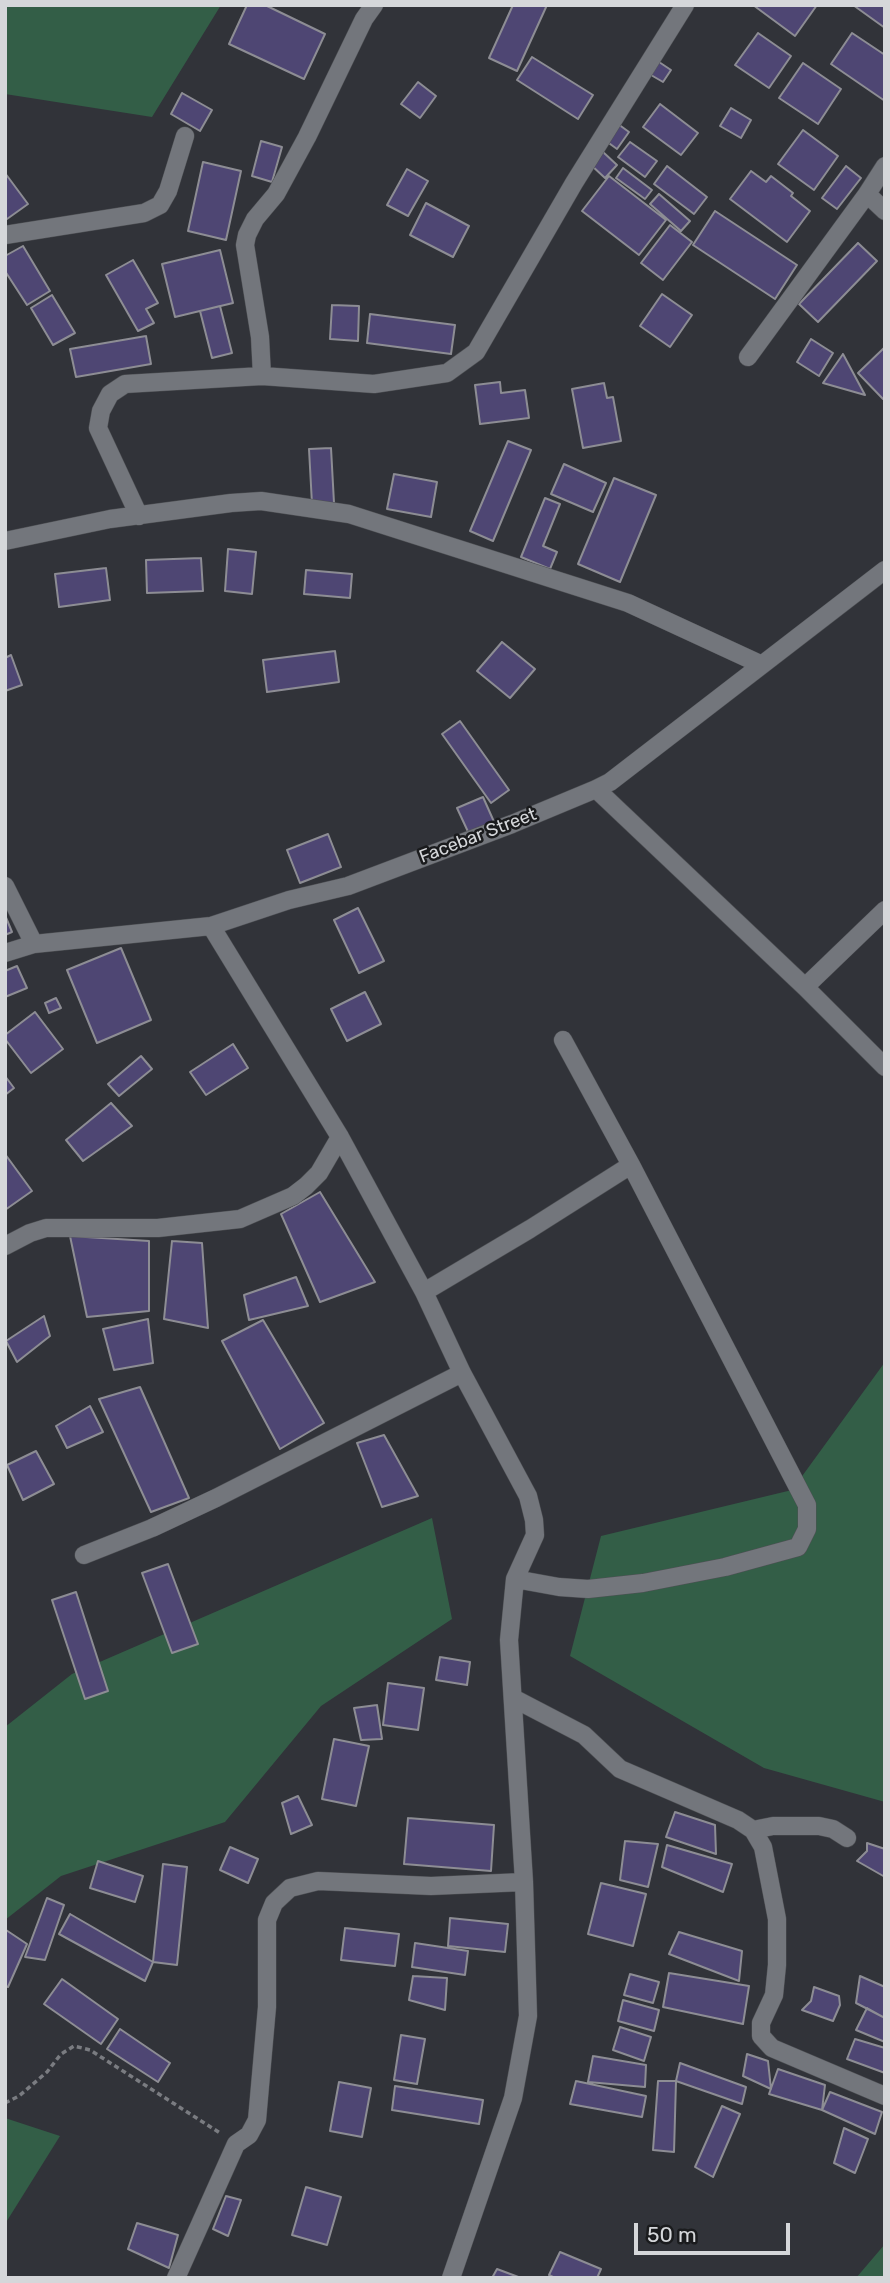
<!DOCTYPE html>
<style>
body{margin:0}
#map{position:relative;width:890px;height:2283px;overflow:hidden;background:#313339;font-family:Rubik,sans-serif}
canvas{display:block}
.frame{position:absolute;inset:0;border:7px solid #d5d7da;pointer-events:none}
.scale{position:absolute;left:634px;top:2223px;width:156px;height:32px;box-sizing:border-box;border:4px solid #d5d7da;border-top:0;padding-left:9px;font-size:21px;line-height:24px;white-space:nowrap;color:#d5d7da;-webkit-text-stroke:5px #1a1b1d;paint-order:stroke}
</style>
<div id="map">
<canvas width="890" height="2283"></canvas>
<div class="frame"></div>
<div class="scale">50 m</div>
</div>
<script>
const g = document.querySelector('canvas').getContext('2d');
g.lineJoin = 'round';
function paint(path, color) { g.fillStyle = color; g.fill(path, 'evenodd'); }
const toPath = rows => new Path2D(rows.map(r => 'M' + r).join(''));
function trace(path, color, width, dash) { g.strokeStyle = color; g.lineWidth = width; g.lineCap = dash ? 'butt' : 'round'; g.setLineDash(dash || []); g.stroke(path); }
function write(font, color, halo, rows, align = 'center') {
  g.font = font + ' Rubik,sans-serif'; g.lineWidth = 5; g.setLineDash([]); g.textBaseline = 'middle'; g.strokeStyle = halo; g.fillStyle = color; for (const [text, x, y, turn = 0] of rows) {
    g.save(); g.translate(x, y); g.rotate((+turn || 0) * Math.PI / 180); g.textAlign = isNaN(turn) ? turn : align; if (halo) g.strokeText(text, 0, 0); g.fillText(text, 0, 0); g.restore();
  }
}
paint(toPath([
 [5,5,221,5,152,117,5,94],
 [885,1362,885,1802,764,1768,570,1656,601,1536,792,1490],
 [432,1518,452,1619,321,1706,225,1822,61,1876,5,1920,5,1727,72,1674],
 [5,2118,60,2136,5,2224],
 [885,2244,885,2278,856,2278]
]), '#335e47');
const building = toPath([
 [247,5,265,5,325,34,304,79,229,44,247,5],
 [513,5,547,5,517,71,489,58,513,5],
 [753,5,817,5,795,36,753,5],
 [853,5,885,5,885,28,853,5],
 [758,33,791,56,769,88,735,65,758,33],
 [852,33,885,55,885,101,831,64,852,33],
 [532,57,593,95,578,119,517,80,532,57],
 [659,62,671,70,663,82,651,75,659,62],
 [803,63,841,89,818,124,779,98,803,63],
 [418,82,436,96,420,118,401,104,418,82],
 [182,93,212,110,200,131,171,114,182,93],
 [660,104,698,133,681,155,643,127,660,104],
 [731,108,751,120,741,138,720,126,731,108],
 [618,124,629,132,617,149,606,141,618,124],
 [803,130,838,156,814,190,778,164,803,130],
 [261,141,282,147,272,182,252,176,261,141],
 [630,142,657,161,645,177,618,157,630,142],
 [603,152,617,165,605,178,591,165,603,152],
 [203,162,241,171,226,240,188,231,203,162],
 [667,166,707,197,694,214,654,184,667,166],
 [846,166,861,178,837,209,822,198,846,166],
 [623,168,652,190,645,199,616,178,623,168],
 [407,169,428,181,408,216,387,205,407,169],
 [751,171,766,182,771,176,793,193,791,196,810,211,787,242,730,199,751,171],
 [5,173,28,204,7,219,5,217,5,173],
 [609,176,666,220,639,255,582,211,609,176],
 [659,194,690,221,681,231,650,204,659,194],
 [426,203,469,226,453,257,410,235,426,203],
 [715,211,797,265,775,299,693,245,715,211],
 [670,225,692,242,663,280,641,263,670,225],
 [858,243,877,261,818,322,799,304,858,243],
 [23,246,50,291,27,305,5,271,5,256,23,246],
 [220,250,233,303,175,317,162,264,220,250],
 [133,260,158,303,146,309,154,323,138,331,106,275,133,260],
 [662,294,692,315,670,347,640,326,662,294],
 [52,295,75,333,53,345,31,308,52,295],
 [332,305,359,306,358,341,330,339,332,305],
 [220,306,232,353,212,358,200,311,220,306],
 [370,314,455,325,451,354,367,343,370,314],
 [146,336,151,364,76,377,70,349,146,336],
 [811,339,833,353,819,376,797,362,811,339],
 [885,347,885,397,883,399,858,373,885,347],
 [843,354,865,395,823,383,843,354],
 [500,382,501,393,525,390,529,418,480,424,475,385,500,382],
 [604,383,607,398,613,397,621,441,583,448,572,389,604,383],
 [508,441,531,450,493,541,470,531,508,441],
 [331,448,334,503,312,504,309,449,331,448],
 [564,464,606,483,593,512,551,494,564,464],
 [394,474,437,482,431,517,387,509,394,474],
 [614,478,656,495,620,582,578,564,614,478],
 [545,498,560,504,543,546,557,552,550,569,521,557,545,498],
 [228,549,256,552,252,594,225,591,228,549],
 [201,558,203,591,147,593,146,560,201,558],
 [106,568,110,600,59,607,55,574,106,568],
 [306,570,352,574,350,598,304,594,306,570],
 [502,642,535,669,510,698,477,671,502,642],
 [335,651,339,682,267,692,263,660,335,651],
 [11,655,22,685,5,691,5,658,11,655],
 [460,721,509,790,491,803,442,734,460,721],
 [483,797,495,824,470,836,457,808,483,797],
 [328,834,341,867,300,883,287,850,328,834],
 [358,908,384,961,359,973,334,920,358,908],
 [5,915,12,932,5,935,5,915],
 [121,948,151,1020,97,1043,67,970,121,948],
 [17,966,27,988,5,997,5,971,17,966],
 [365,992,381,1024,347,1041,331,1009,365,992],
 [56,998,61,1008,49,1013,45,1003,56,998],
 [35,1012,63,1049,31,1073,5,1039,5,1035,35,1012],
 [233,1044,248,1068,206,1095,190,1072,233,1044],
 [141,1056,152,1069,119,1096,108,1084,141,1056],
 [5,1076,14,1088,5,1095,5,1076],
 [111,1103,132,1126,83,1161,66,1140,111,1103],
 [5,1154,32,1191,5,1210,5,1154],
 [320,1192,375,1282,320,1302,281,1214,320,1192],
 [70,1236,149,1241,149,1311,87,1317,70,1236],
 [172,1241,202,1243,208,1328,164,1319,172,1241],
 [296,1277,308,1306,249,1320,244,1295,296,1277],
 [44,1316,50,1336,17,1362,6,1341,44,1316],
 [148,1319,153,1363,114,1370,103,1329,148,1319],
 [263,1320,324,1423,280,1449,222,1341,263,1320],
 [140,1387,189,1498,151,1512,99,1399,140,1387],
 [90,1406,103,1432,67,1448,56,1426,90,1406],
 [384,1435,418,1496,382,1507,357,1443,384,1435],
 [36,1451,54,1484,23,1500,7,1465,36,1451],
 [168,1564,198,1644,172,1653,142,1573,168,1564],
 [76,1592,108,1691,85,1699,52,1600,76,1592],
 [440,1657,470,1662,467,1685,436,1680,440,1657],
 [388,1683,424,1688,418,1730,383,1725,388,1683],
 [377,1705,382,1739,361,1740,354,1708,377,1705],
 [334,1739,369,1746,356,1806,322,1799,334,1739],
 [298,1796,312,1825,291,1834,282,1803,298,1796],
 [675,1812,715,1825,716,1854,666,1837,675,1812],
 [408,1818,494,1825,491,1871,404,1864,408,1818],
 [625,1841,658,1844,648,1887,620,1880,625,1841],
 [867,1843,885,1849,885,1877,857,1861,867,1851,867,1843],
 [667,1845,732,1864,723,1892,662,1867,667,1845],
 [230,1847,258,1859,248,1883,220,1870,230,1847],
 [98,1861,143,1876,135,1902,90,1888,98,1861],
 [163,1864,187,1867,177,1965,153,1962,163,1864],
 [601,1883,646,1894,633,1946,588,1934,601,1883],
 [47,1898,64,1905,45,1960,25,1957,47,1898],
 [70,1914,153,1962,145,1981,59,1934,70,1914],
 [450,1918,508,1924,505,1952,448,1946,450,1918],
 [345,1928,399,1934,395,1966,341,1960,345,1928],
 [6,1930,27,1944,8,1987,5,1986,6,1930],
 [679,1932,742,1951,739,1981,669,1954,679,1932],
 [415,1943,468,1951,465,1975,412,1967,415,1943],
 [669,1973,749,1986,743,2024,663,2007,669,1973],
 [630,1974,659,1982,653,2003,624,1995,630,1974],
 [413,1976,447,1978,445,2010,409,2000,413,1976],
 [860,1976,885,1987,885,2018,856,2003,860,1976],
 [62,1979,118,2019,101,2044,44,2004,62,1979],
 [814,1987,839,1996,840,2005,833,2021,802,2010,811,2001,814,1987],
 [623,2000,659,2010,654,2031,618,2021,623,2000],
 [867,2008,885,2018,885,2042,856,2030,867,2008],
 [620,2027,651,2037,644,2061,613,2050,620,2027],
 [120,2029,170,2063,158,2082,107,2049,120,2029],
 [401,2035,425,2039,417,2084,394,2080,401,2035],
 [855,2039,885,2048,885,2073,847,2059,855,2039],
 [747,2054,768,2061,771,2089,743,2076,747,2054],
 [593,2056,646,2065,645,2087,588,2082,593,2056],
 [680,2063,746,2087,742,2104,676,2081,680,2063],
 [778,2069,825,2085,822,2110,769,2094,778,2069],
 [576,2081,646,2096,642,2117,570,2104,576,2081],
 [658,2081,676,2081,674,2152,653,2150,658,2081],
 [339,2082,371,2088,362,2137,330,2131,339,2082],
 [395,2086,483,2100,479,2124,392,2110,395,2086],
 [830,2092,882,2112,875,2134,822,2110,830,2092],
 [722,2106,740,2114,713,2177,695,2167,722,2106],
 [844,2128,868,2139,855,2173,834,2163,844,2128],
 [306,2187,341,2197,327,2245,292,2235,306,2187],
 [226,2196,241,2200,228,2236,213,2229,226,2196],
 [137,2223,178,2235,169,2268,128,2249,137,2223],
 [560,2252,601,2269,597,2278,555,2278,549,2275,560,2252],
 [497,2269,521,2278,492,2278,497,2269]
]);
paint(building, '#4e4673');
trace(building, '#8d8d94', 2);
const street = toPath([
 [867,194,885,211],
 [5,235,144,213,160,205,168,191,185,136],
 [748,357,867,194,885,166],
 [262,376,260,337,245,245,247,235,255,219,276,194,307,137,364,19,374,5],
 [139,516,98,428,101,411,110,394,125,384,262,376,374,384,447,373,476,352,574,183,685,5],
 [5,541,110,519,231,503,261,501,349,514,628,603,760,664],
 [596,789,805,987,885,1067],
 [5,886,34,944],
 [211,926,340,1137,424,1292,462,1373,528,1496,534,1520,535,1535,515,1579,509,1640,524,1882,528,2016,513,2098,451,2278],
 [5,953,34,944,211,926,289,900,348,886,512,824,596,789,610,782,885,570],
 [805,987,885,910],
 [5,1246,30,1233,46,1228,158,1228,240,1219,293,1196,306,1186,319,1173,340,1137],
 [424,1292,530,1229,631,1165],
 [84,1555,152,1528,216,1498,462,1373],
 [515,1579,559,1587,588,1589,643,1583,725,1567,798,1547,807,1529,807,1505,631,1165,563,1040],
 [513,1698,584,1735,620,1769,738,1820,753,1830,763,1847,777,1919,777,1965,774,1995,761,2023,761,2036,772,2048,885,2096],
 [753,1830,773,1826,819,1826,833,1829,847,1838],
 [176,2278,236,2144,249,2135,257,2120,267,2007,267,1920,274,1903,290,1888,318,1881,431,1886,524,1882]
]);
trace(street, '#4e5054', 19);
trace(toPath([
 [5,2103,19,2096,47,2072,61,2054,74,2046,90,2050,220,2133]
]), '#7a7c81', 3.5, [5, 3.5]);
trace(street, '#73767c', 18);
write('18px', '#d5d7da', '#1a1b1d', [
 ["Facebar Street",478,836,-21]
]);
</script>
